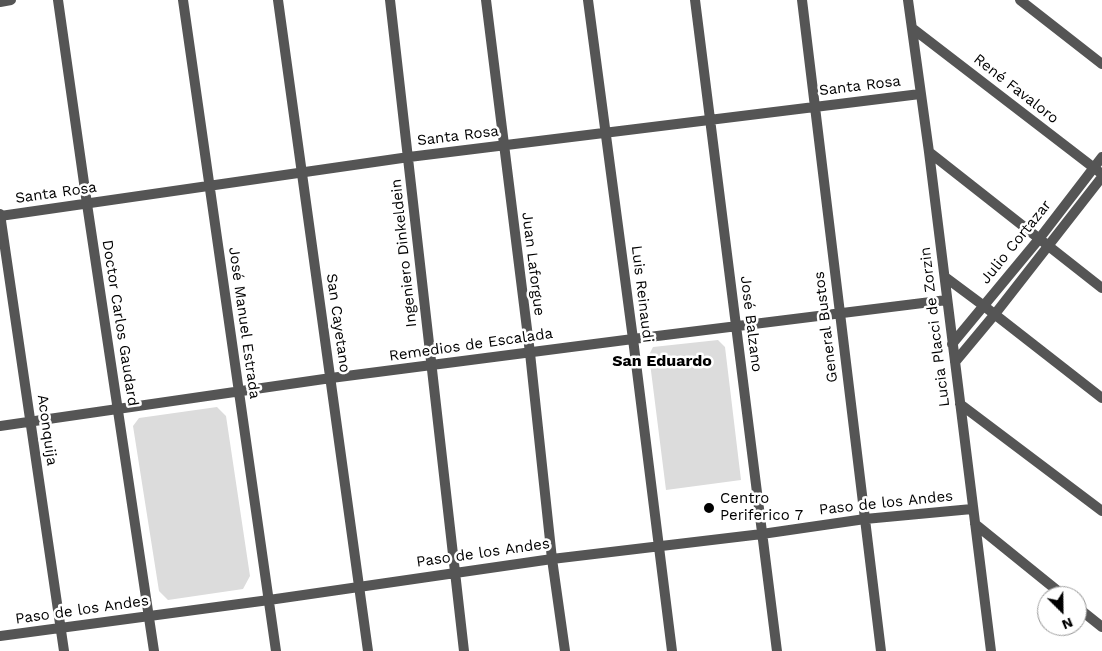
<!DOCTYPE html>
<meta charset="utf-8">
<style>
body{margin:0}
#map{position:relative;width:1102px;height:651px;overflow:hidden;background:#fff;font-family:"Work Sans",sans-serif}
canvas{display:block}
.north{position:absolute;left:1037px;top:586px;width:50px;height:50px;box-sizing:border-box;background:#fff;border:1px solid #999;border-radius:50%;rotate:157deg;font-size:14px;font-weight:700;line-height:20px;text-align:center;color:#000}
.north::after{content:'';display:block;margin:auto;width:18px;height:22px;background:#000;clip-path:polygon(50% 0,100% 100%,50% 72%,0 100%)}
</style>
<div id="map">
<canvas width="1102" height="651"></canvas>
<div class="north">N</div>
</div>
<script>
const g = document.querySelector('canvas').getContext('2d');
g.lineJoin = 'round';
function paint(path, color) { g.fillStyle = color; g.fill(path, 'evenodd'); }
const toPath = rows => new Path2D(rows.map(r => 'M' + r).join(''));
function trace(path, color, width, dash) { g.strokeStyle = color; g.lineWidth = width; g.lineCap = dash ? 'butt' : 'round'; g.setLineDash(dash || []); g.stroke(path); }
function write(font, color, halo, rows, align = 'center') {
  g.font = font + ' "Work Sans",sans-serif'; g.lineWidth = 5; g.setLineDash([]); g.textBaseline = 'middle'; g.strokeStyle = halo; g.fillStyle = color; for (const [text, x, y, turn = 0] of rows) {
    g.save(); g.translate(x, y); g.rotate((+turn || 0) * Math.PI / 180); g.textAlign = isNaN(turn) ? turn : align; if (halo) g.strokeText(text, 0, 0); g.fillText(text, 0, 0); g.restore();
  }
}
paint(toPath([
 [718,340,725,347,741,480,666,490,649,355,653,347],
 [217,407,226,416,250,576,243,589,168,600,159,591,133,426,139,418]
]), '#dcdcdc');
trace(toPath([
 [58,0,87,204,154,651],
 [183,0,276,651],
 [278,0,368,651],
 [390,0,464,651],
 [486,0,530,353,552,559,565,651],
 [588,0,633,339,672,651],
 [695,0,777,651],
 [802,0,881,651],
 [908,0,929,152,991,651],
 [1020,0,1102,64],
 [0,2,11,0],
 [912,28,1102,174],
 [929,152,1102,288],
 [0,214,64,651],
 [0,216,409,157,920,94],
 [945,277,984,306,1102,398],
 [952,344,1039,239,1102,157],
 [955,362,995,314,1102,177],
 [960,404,1102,511],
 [0,426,331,378,633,339,947,300],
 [975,524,1064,596],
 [1077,607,1102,627],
 [0,636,269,600,552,559,762,534,865,519,972,509]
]), '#555', 10);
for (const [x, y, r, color] of [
 [709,508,6,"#000"]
]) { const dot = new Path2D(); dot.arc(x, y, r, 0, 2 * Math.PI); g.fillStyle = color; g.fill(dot); trace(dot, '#fff', 2); }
write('15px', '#000', '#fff', [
 ["Santa Rosa",860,86,-7],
 ["René Favaloro",1016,89,38],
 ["Santa Rosa",458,136,-7],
 ["Santa Rosa",56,193,-8],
 ["Julio Cortazar",1016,242,-51],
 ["Ingeniero Dinkeldein",404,253,-96],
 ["Juan Laforgue",533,264,83],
 ["Luis Reinaudi",642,294,83],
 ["Doctor Carlos Gaudard",120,323,81],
 ["José Manuel Estrada",244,323,82],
 ["San Cayetano",338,323,82],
 ["José Balzano",751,324,83],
 ["General Bustos",826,327,-97],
 ["Lucia Placci de Zorzin",935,327,-97],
 ["Remedios de Escalada",471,345,-8],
 ["Aconquija",47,430,82],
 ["Paso de los Andes",886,503,-6],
 ["Paso de los Andes",483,553,-8],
 ["Paso de los Andes",82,610,-8]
]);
write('15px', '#000', '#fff', [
 ["Centro",720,499],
 ["Periferico 7",720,516]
], 'left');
write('bold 16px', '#000', '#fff', [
 ["San Eduardo",662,361]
]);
</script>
